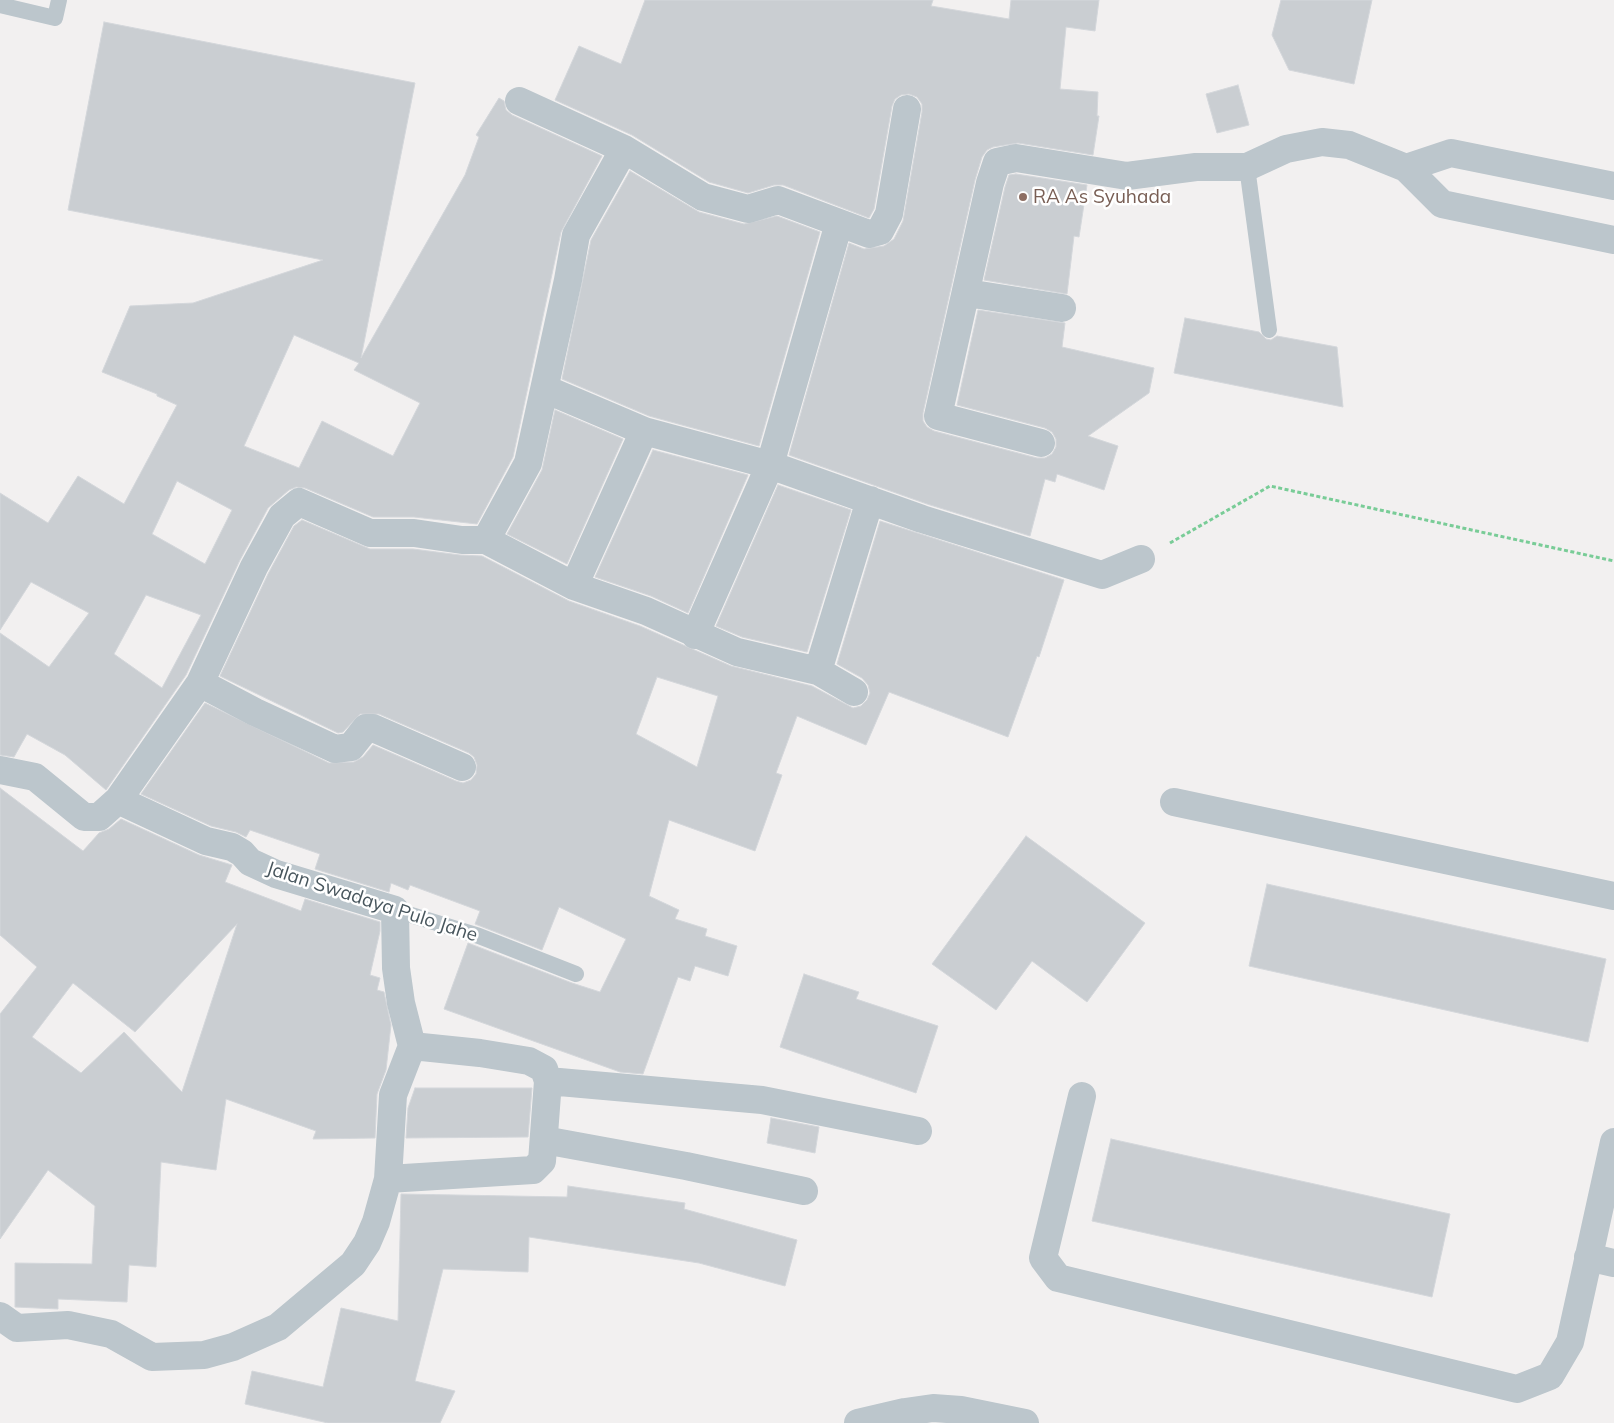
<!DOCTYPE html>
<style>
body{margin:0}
canvas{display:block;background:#f2f0f0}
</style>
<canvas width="1614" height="1423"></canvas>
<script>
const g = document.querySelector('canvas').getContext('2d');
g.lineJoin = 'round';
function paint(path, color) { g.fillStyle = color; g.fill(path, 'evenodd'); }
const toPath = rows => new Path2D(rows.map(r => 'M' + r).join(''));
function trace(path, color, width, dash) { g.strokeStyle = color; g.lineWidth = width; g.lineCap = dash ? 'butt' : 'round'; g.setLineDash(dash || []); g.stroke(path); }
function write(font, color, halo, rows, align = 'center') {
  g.font = font + ' Mulish,sans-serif'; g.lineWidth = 5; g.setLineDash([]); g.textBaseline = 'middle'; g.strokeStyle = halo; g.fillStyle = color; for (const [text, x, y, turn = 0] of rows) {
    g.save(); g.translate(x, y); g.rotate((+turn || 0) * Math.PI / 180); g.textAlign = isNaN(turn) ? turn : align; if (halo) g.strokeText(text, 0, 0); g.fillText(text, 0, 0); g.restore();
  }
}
const building = toPath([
 [645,0,933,0,931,6,1009,19,1011,0,1099,0,1095,31,1066,27,1060,89,1098,92,1097,116,1099,116,1093,155,1018,143,993,147,987,150,982,157,975,180,923,413,923,421,927,427,934,431,1037,458,1045,458,1052,454,1056,447,1056,439,1052,432,1045,428,957,405,978,310,1065,323,1062,347,1154,368,1149,393,1088,436,1118,446,1104,490,1057,474,1055,482,1045,479,1030,536,927,504,789,455,849,243,864,249,884,246,894,239,903,221,922,112,922,104,917,97,909,94,901,95,895,99,892,106,874,209,869,218,783,185,774,185,748,193,709,182,632,135,555,100,579,46,621,64,645,0],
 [1281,0,1372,0,1354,84,1289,70,1272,35,1281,0],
 [104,22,415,83,361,358,465,175,479,137,476,135,499,98,504,101,506,110,512,115,602,156,561,232,513,457,477,524,414,517,373,517,305,488,296,487,289,490,268,508,240,560,186,675,106,790,65,755,27,734,14,757,0,755,0,633,49,667,89,613,31,582,0,630,0,493,48,523,78,476,124,504,177,405,157,396,157,394,102,372,130,306,193,303,323,260,68,210,104,22],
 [294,335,359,363,354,370,420,403,393,456,322,421,299,468,244,446,294,335],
 [177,481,232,510,205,564,152,534,177,481],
 [146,595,201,615,162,688,114,654,146,595],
 [1238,85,1249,125,1217,133,1206,94,1238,85],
 [630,171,699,212,744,224,777,216,820,232,759,446,649,416,562,379,591,240,630,171],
 [1016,174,1087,185,1079,237,1074,236,1067,294,984,280,1005,187,1009,175,1016,174],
 [1185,318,1259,332,1266,339,1271,340,1277,336,1337,347,1343,407,1174,373,1185,318],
 [555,410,623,439,567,564,507,534,542,470,555,410],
 [653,450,748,475,688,613,651,596,595,577,653,450],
 [778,485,851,510,807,652,742,637,716,626,778,485],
 [302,520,370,549,413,549,460,555,482,556,569,601,640,626,731,666,812,686,853,708,861,706,867,700,870,693,868,685,862,678,837,664,880,521,1064,580,1039,657,1037,656,1008,737,889,692,866,745,797,716,776,773,782,775,755,851,669,820,649,896,679,910,675,919,707,929,705,936,737,946,728,976,695,966,690,981,678,977,643,1074,620,1072,444,1009,468,943,572,983,600,992,626,939,559,907,542,950,475,924,480,911,410,885,408,890,391,883,389,892,315,869,320,854,250,830,246,837,236,832,211,826,141,794,205,703,329,763,354,762,363,757,373,745,456,781,463,783,471,780,476,774,477,765,474,757,469,753,379,714,360,714,343,732,338,733,220,676,268,574,294,526,302,520],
 [657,677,718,696,697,767,636,734,657,677],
 [0,788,83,851,99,833,109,829,121,819,199,855,232,865,225,882,301,911,305,899,380,922,380,931,370,975,380,978,377,990,384,992,391,1025,386,1070,377,1094,375,1138,313,1139,316,1131,226,1099,216,1170,161,1162,156,1267,129,1265,127,1302,58,1299,58,1309,15,1307,15,1263,92,1264,95,1206,48,1170,0,1239,0,1014,37,967,0,935,0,788],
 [237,924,182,1092,124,1032,81,1073,32,1037,73,983,135,1032,237,924],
 [1026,836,1145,923,1087,1002,1032,961,996,1010,932,964,1026,836],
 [1267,884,1606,959,1588,1042,1249,966,1267,884],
 [804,974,859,992,856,999,938,1026,916,1093,780,1047,804,974],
 [415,1088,532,1088,528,1137,406,1138,408,1108,415,1088],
 [771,1118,819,1127,815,1153,767,1143,771,1118],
 [1111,1139,1450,1214,1432,1297,1092,1221,1111,1139],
 [568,1186,685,1203,684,1209,797,1240,785,1286,699,1263,529,1237,528,1272,443,1269,415,1381,455,1391,440,1423,328,1423,245,1404,252,1371,323,1387,341,1308,398,1321,401,1194,567,1197,568,1186]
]);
paint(building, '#caced2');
trace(building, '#d4d7db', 1);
trace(toPath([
 [1170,543,1270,486,1614,561]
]), '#79cc97', 3, [4, 2.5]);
trace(toPath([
 [0,5,55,18,59,0],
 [1247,167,1269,330],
 [395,910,479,936,576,974]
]), '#bcc6cc', 16);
trace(toPath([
 [519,101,624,149,703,197,748,209,778,200,869,234,880,231,889,214,907,109],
 [1406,168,1451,153,1614,186],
 [967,293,1062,308],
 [545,389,644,431,770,465,922,519,1102,575,1141,559],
 [1041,443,938,416,990,183,997,162,1016,158,1127,176,1196,167,1247,167,1286,149,1322,142,1349,145,1406,168,1442,204,1614,240],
 [486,540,528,463,568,280,576,235,624,149],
 [574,586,644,431],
 [695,635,770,465,839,223],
 [818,671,870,500],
 [200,683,255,712,335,749,351,747,366,728,373,728,462,767],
 [0,770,35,777,84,817,99,817,118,800,200,683,254,567,282,516,299,502,370,533,414,533,462,540,486,540,574,586,646,611,737,652,818,671,854,692],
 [1174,802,1614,896],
 [548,1081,762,1100,918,1131],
 [1082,1096,1043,1258,1058,1278,1517,1389,1550,1376,1570,1342,1614,1142],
 [544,1140,686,1166,804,1191],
 [388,1179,533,1170,542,1161,548,1081,544,1069,529,1061,480,1053,412,1046],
 [1588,1257,1614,1263],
 [0,1316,17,1328,68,1325,111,1334,152,1357,204,1355,233,1347,278,1327,353,1264,367,1243,376,1222,388,1179,393,1095,412,1046,401,1003,396,968,395,910,276,874,250,862,242,853,232,847,206,841,118,800],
 [858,1423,905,1412,933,1408,961,1410,1025,1423]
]), '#bcc6cc', 28);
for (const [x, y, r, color] of [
 [1023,197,5,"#8d6e63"]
]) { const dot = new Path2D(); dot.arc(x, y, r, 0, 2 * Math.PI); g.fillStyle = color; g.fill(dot); trace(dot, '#fff', 2); }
write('19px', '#785e54', '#fff', [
 ["RA As Syuhada",1033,197]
], 'left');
write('19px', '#48565d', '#fff', [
 ["Jalan Swadaya Pulo Jahe",372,902,18]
]);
</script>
